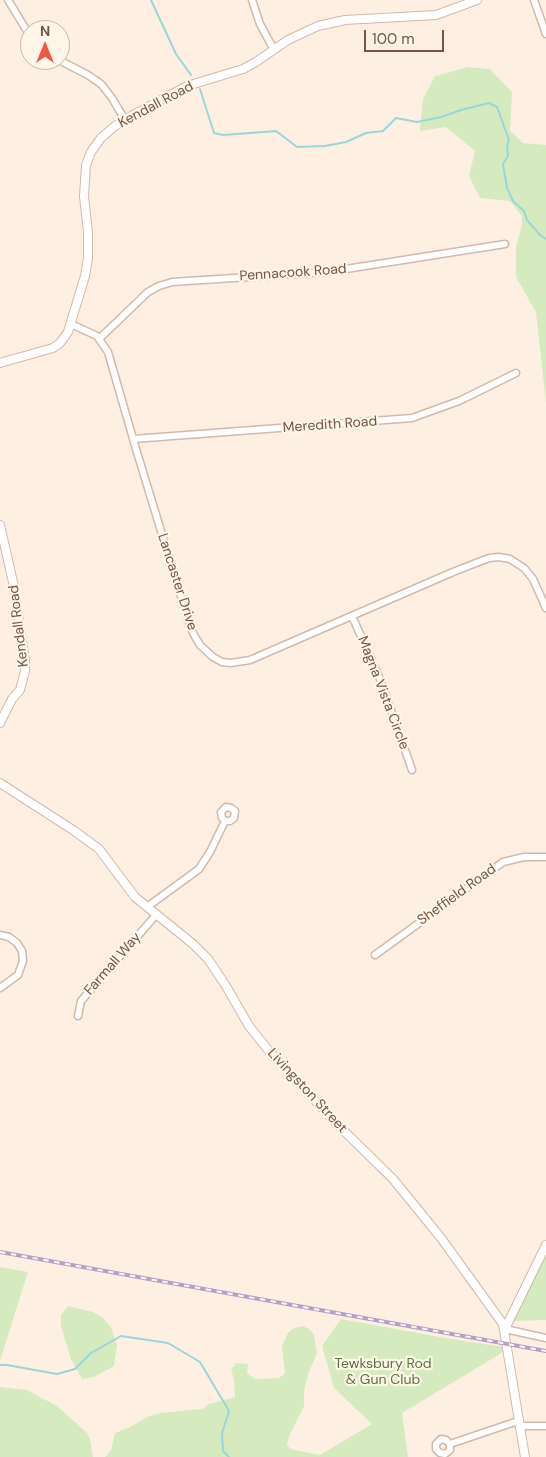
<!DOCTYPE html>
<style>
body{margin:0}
#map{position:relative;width:546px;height:1457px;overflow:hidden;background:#fdf0e2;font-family:"DM Sans",sans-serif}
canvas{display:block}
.north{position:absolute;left:20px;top:20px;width:50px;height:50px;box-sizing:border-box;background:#fff5e9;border:1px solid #c8b5a8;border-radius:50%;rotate:0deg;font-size:14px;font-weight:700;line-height:20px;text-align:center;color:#765447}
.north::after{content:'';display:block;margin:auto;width:18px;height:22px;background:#ee5940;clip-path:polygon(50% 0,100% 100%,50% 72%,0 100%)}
.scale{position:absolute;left:364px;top:30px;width:80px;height:22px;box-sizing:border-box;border:2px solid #765447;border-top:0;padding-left:6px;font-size:15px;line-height:18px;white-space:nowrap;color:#765447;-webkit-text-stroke:4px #fff5e9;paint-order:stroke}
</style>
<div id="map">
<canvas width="546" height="1457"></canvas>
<div class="north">N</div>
<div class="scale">100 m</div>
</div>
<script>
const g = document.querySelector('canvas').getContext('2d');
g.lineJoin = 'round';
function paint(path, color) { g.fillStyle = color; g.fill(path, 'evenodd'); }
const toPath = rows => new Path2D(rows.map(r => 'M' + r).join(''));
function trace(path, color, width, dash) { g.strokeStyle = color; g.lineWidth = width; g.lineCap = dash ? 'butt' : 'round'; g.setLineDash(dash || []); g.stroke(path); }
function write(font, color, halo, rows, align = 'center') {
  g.font = font + ' "DM Sans",sans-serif'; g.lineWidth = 4.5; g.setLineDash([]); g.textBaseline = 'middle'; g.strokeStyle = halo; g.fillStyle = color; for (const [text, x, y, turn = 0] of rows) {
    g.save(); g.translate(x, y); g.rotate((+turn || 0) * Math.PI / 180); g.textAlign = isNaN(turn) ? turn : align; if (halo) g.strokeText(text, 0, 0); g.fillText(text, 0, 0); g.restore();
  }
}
paint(toPath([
 [468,67,490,69,512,92,510,131,523,143,546,145,546,403,536,312,516,277,516,247,522,225,522,216,510,201,480,198,469,176,475,151,446,127,420,131,423,99,435,76],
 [546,1256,546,1320,513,1321],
 [0,1267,28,1272,0,1361],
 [68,1306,93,1312,103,1318,111,1327,117,1345,114,1366,94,1377,82,1379,71,1359,61,1326,61,1315],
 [341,1319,451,1339,510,1348,402,1413,408,1457,105,1457,111,1450,115,1433,130,1427,147,1417,161,1413,202,1409,209,1404,235,1397,234,1379,231,1370,236,1363,248,1364,247,1373,255,1379,279,1378,285,1373,282,1346,288,1333,294,1328,303,1326,309,1329,314,1335,317,1353,308,1374,304,1392,304,1406,290,1434,287,1444,290,1449,320,1455,372,1424,334,1388,322,1346],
 [0,1387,27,1390,57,1406,87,1433,90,1440,93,1457,0,1457]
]), '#d5ebbf');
trace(toPath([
 [151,0,176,54,191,75],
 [200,89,214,133,223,135,276,131,297,147,325,146,346,142,366,133,383,131,396,118,417,122,441,117,461,110,489,103,497,107,509,140,507,146,508,156,503,164,507,188,513,201,524,211,527,220,540,235,546,239],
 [0,1365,7,1365,57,1374,75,1369,91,1353,121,1336,168,1343,200,1362,229,1411,222,1433,223,1451,229,1457]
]), '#9bd5da', 2);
const minor = toPath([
 [8,0,30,36],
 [252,0,260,24,274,50],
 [534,0,546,34],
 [59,60,88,75,101,84,112,98,125,120],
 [71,324,97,336,108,352,136,449,190,626,194,635,200,645,213,657,222,662,231,663,250,660,453,572,489,558,499,557,510,559,524,568,533,579,546,608],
 [99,339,148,292,159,286,172,282,327,272,505,244],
 [133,439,412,418,459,401,516,373],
 [352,616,380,679,412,770],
 [147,907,199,869,210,852,225,821,230,821,234,818,235,811,231,808,226,807,221,812,222,818,225,821],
 [0,935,9,937,17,943,22,951,23,961,18,975,0,988],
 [375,955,503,862,524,857,546,857],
 [78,1016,81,1001,156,915],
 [505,1329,546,1338],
 [519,1426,546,1426],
 [450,1444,450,1450,445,1454,440,1453,436,1449,436,1444,441,1439,446,1440,450,1444,518,1421]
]);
const tertiary = toPath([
 [0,363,53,348,60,343,68,332,85,276,88,258,88,232,84,196,86,165,91,152,101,138,115,126,133,115,187,86,243,69,256,62,288,40,318,26,345,20,436,15,477,0],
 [0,525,13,582,25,661,25,671,20,690,12,699,0,723],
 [0,783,73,830,99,849,135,897,193,944,208,959,226,986,249,1026,269,1051,339,1126,393,1179,441,1238,503,1324,525,1457],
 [505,1329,546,1245]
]);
trace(minor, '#d1b9ab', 9);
trace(tertiary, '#d1b9ab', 10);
trace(minor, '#fff', 6);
trace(tertiary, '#fff', 8);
const rail = toPath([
 [0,1252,546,1351]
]);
trace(rail, '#b2a0c7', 4);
trace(rail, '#fff5e9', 2, [5.5]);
write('14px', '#765447', '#fff5e9', [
 ["Kendall Road",156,105,-28],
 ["Pennacook Road",293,273,-4],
 ["Meredith Road",330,425,-4],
 ["Lancaster Drive",177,582,72],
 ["Kendall Road",19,626,-97],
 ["Magna Vista Circle",383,693,69],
 ["Sheffield Road",457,895,-36],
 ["Farmall Way",113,964,-49],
 ["Livingston Street",307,1091,47]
]);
write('14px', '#52763c', '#fff5e9', [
 ["Tewksbury Rod",383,1364],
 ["& Gun Club",383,1380]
]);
</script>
